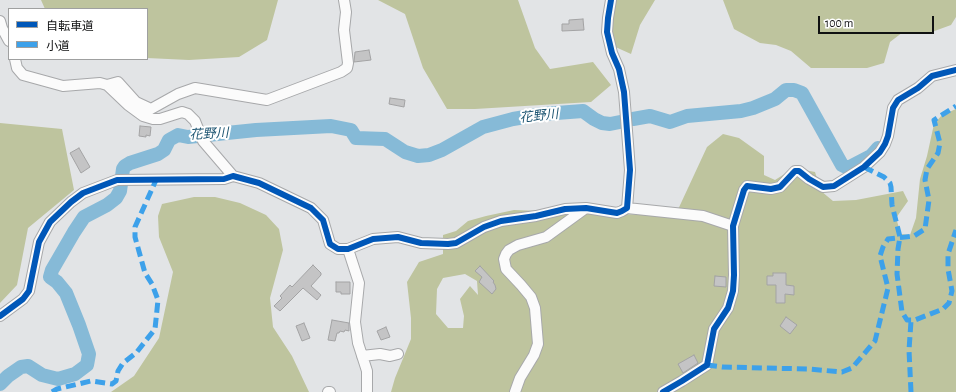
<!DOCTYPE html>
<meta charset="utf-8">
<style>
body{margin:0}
#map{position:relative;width:956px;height:392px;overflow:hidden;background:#e2e4e6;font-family:"Alegreya Sans","Noto Sans JP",sans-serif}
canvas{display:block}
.legend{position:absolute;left:8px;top:8px;width:140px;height:52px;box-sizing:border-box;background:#fff;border:1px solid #9fa0a0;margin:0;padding:5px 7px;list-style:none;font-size:12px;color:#101112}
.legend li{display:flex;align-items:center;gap:8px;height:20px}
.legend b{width:20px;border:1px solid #9fa0a0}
.scale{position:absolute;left:818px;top:16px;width:116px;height:18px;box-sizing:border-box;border:2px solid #101112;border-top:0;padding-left:5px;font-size:12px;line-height:14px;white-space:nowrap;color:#101112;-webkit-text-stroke:3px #fff;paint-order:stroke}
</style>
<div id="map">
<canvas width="956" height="392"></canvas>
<ul class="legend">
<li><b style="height:5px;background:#0057b8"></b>自転車道</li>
<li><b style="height:5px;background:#3da1ea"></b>小道</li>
</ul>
<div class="scale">100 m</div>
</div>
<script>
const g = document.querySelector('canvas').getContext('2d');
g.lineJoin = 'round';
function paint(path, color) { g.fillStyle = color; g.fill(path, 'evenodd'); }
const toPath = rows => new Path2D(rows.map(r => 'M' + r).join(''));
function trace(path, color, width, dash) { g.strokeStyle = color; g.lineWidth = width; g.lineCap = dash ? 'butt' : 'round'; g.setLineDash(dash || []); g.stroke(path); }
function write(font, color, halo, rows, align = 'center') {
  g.font = font + ' "Alegreya Sans","Noto Sans JP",sans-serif'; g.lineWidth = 4; g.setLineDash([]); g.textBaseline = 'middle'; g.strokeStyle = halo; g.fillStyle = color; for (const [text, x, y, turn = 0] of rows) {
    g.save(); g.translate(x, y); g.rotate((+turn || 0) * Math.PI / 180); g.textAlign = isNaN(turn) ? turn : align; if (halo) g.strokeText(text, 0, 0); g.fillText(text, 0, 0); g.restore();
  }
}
paint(toPath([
 [41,0,278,0,267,40,239,57,189,60,147,58,147,9,45,9],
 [378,0,518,0,535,48,550,69,593,62,611,85,591,102,475,109,447,109,423,68,405,14],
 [608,0,655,0,640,25,631,54,611,45],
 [723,0,956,0,956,17,951,25,929,33,903,32,890,42,884,63,867,68,811,68,791,51,776,45,760,43,734,29],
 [956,109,956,392,391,392,395,378,411,339,411,318,407,282,419,262,443,254,443,235,456,231,468,221,486,216,514,210,675,216,707,147,723,134,739,138,764,156,764,175,775,180,794,168,815,172,821,191,833,201,856,200,903,191,908,201,896,218,901,234,910,235,916,218,920,179,927,156,934,124,942,115],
 [465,274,477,281,478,295,470,286,460,299,464,316,463,328,448,328,436,314,437,289,443,278],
 [0,123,62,129,74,190,28,228,17,285,0,303],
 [194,197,215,197,240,203,266,215,279,229,283,250,270,298,273,327,292,356,309,392,111,392,134,376,159,338,173,272,159,237,158,216,162,204]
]), '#bec49e');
trace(toPath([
 [633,119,650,116,670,122,687,116,741,111,753,108,775,99,786,90,794,90,802,93,842,165,848,168,871,156,878,148],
 [0,384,8,376,21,367,28,366,42,375,58,379,75,374,87,365,89,354,79,325,66,293,57,282,50,277,52,270,74,232,84,217,107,205,116,198,120,191,123,169,125,166,130,163,158,154,164,150,169,140,178,135,188,137,256,130,331,126,351,130,356,138,385,139,405,152,418,156,429,155,442,150,483,127,513,119,543,114,583,111,594,119,602,123,610,124,620,122]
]), '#86bad7', 14);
const building = toPath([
 [583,19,584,30,562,31,562,24,569,24,569,20,583,19],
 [369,50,371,60,354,62,355,52,369,50],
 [390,98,405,100,404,107,389,104,390,98],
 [140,126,151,127,150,136,146,135,146,137,139,136,140,126],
 [79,148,90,167,81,173,70,153,79,148],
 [313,265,321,273,321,275,311,286,321,295,317,300,303,288,280,311,274,306,282,298,280,296,290,285,292,287,313,265],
 [480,266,494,281,493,282,495,285,496,289,492,294,479,282,482,277,475,271,480,266],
 [773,273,786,273,786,285,794,286,794,295,785,294,785,303,776,303,776,285,767,285,767,276,773,276,773,273],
 [715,276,726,277,726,287,714,286,715,276],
 [336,282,350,282,350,294,341,294,341,292,336,292,336,282],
 [786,317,797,325,790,334,780,326,786,317],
 [332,320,349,323,349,331,345,330,344,332,340,331,339,333,337,333,335,341,328,340,332,320],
 [304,323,310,338,302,341,296,326,304,323],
 [386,327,390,337,381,340,377,331,386,327],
 [694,355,698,363,683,373,678,364,694,355]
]);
paint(building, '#c4c4c5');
trace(building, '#a3a3a4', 1);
const minor = toPath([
 [0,21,2,28,9,41],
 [15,59,17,68,23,75,63,86,100,83,107,85,118,82,136,102,151,109,178,94,195,88,267,100,341,72,347,68,348,63,344,30,346,12,344,0],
 [107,85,128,105,143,116,153,119,160,119,182,112,188,114,195,121,203,141,233,176],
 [627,208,703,216,733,226],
 [348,249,359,283,355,322,358,343,367,371,367,392],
 [0,316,23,299,29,291,39,242,50,222,71,202,83,193,117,180,224,179,233,176,259,183,311,208,323,220,330,244,338,249,348,249,373,239,398,237,421,243,448,244,456,243,484,227,501,221,536,216,565,209,586,208,617,213,622,211,627,208,630,170,624,92,619,69,612,53,607,32,608,18,611,0],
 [362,356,380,354,390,356,398,354],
 [328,392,330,392],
 [515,392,520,378,534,355,538,344,535,308,531,297,521,285,506,269,504,259,506,254,509,250,518,245,546,237,586,208],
 [663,392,682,381,707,365,714,329,728,308,733,291,734,275,733,226,744,190,747,186,771,189,780,187,795,171,799,171,809,179,823,187,834,186,864,167,880,152,885,144,888,136,893,108,898,100,918,88,932,76,956,70]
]);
trace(minor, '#a7a8aa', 12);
trace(minor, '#fbfbfb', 10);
trace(toPath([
 [864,167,884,177,890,183,891,187,892,205,900,237,898,249,897,274,902,312,907,320,915,320,943,309,949,303,952,291,948,269,948,254,956,230],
 [707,365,722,367,809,369,842,372,852,368,875,341,888,288,880,256,883,247,888,239,914,236,925,229,929,200,925,180,927,169,938,153,940,143,934,120,956,106],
 [52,392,57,389,91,381,112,384,116,381,118,371,123,363,136,353,155,329,158,300,152,284,145,273,135,237,135,227,156,180],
 [911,392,909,350,911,321]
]), '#3da1ea', 5, [10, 5]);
trace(toPath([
 [0,316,23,299,29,291,39,242,50,222,71,202,83,193,117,180,224,179,233,176,259,183,311,208,323,220,330,244,338,249,348,249,373,239,398,237,421,243,448,244,456,243,484,227,501,221,536,216,565,209,586,208,617,213,622,211,627,208,630,170,624,92,619,69,612,53,607,32,608,18,611,0],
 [663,392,682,381,707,365,714,329,728,308,733,291,734,275,733,226,744,190,747,186,771,189,780,187,795,171,799,171,809,179,823,187,834,186,864,167,880,152,885,144,888,136,893,108,898,100,918,88,932,76,956,70]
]), '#0057b8', 6);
write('italic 13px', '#1c5471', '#fff', [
 ["花野川",539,116,-6],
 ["花野川",209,134,-3]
]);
</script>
